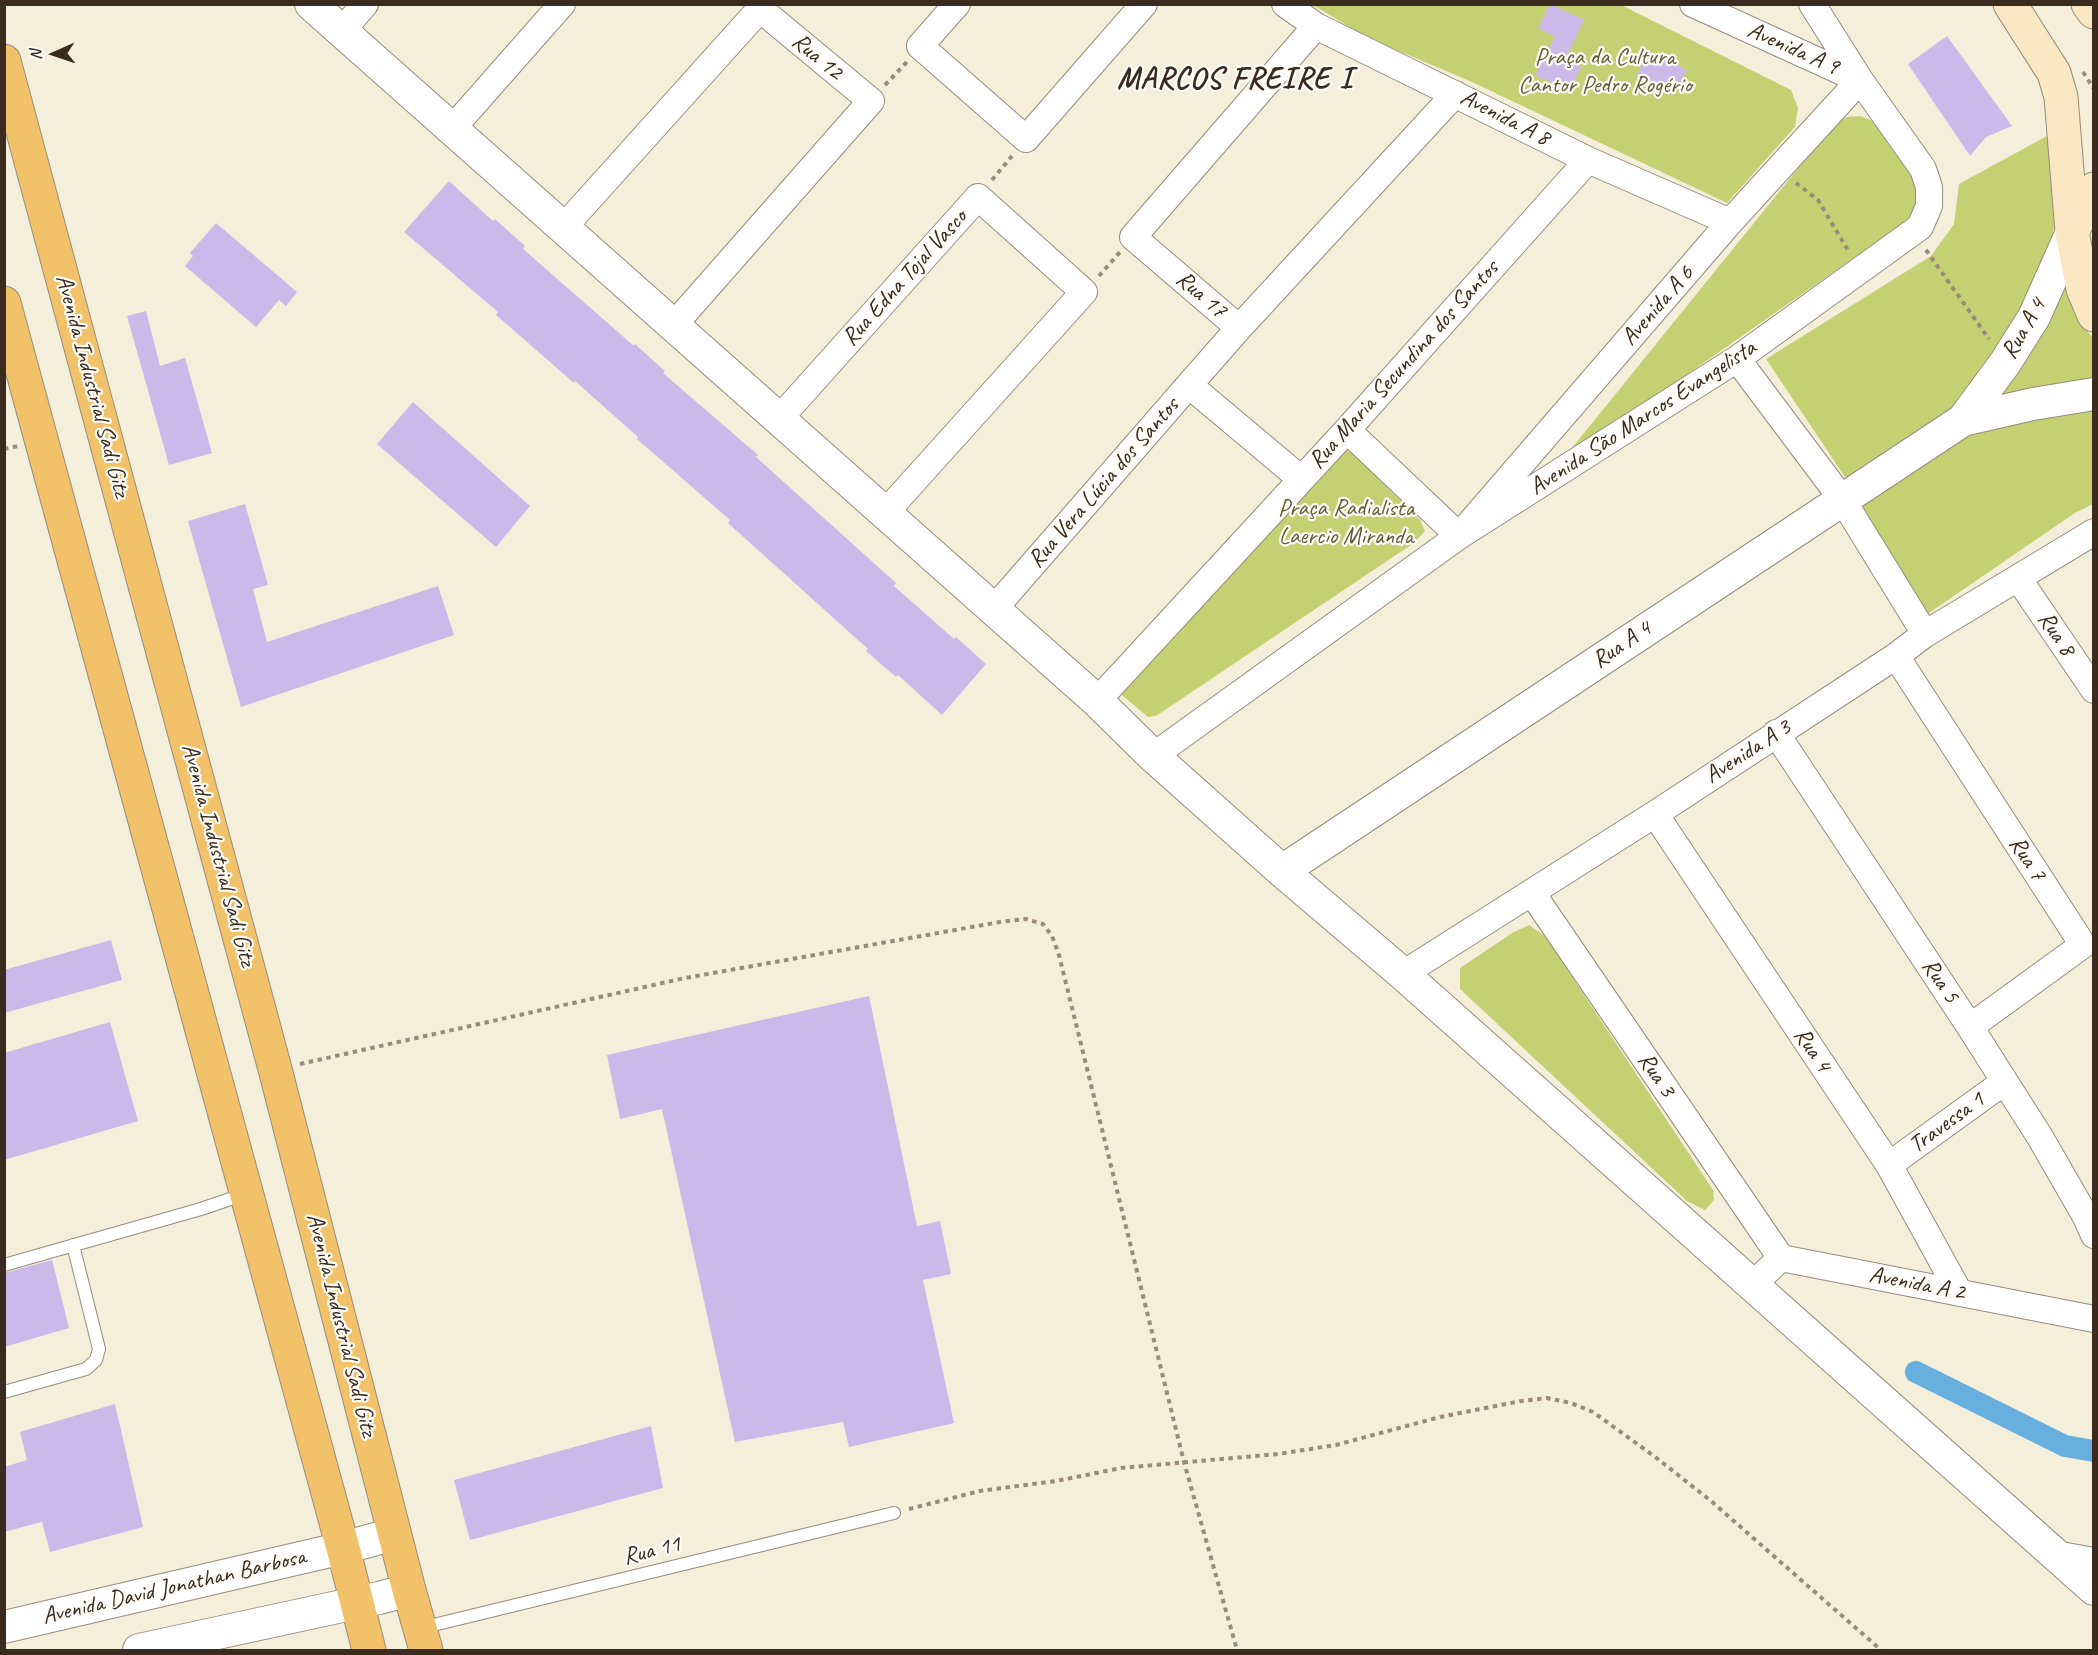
<!DOCTYPE html>
<meta charset="utf-8">
<style>
body{margin:0}
#map{position:relative;width:2098px;height:1655px;overflow:hidden;background:#f3efda;font-family:Caveat,sans-serif}
canvas{display:block}
.frame{position:absolute;inset:0;border:6px solid #3b2a1e;pointer-events:none}
.north{position:absolute;left:24px;top:24px;width:60px;height:60px;-webkit-text-stroke:4px #fdfcf7;paint-order:stroke;rotate:267deg;font-size:16px;font-weight:700;line-height:24px;text-align:center;color:#3b2a1e}
.north::after{content:'';display:block;margin:auto;width:21px;height:27px;background:#3b2a1e;clip-path:polygon(50% 0,100% 100%,50% 72%,0 100%)}
</style>
<div id="map">
<canvas width="2098" height="1655"></canvas>
<div class="frame"></div>
<div class="north">N</div>
</div>
<script>
const g = document.querySelector('canvas').getContext('2d');
g.lineJoin = 'round';
function paint(path, color) { g.fillStyle = color; g.fill(path, 'evenodd'); }
const toPath = rows => new Path2D(rows.map(r => 'M' + r).join(''));
function trace(path, color, width, dash) { g.strokeStyle = color; g.lineWidth = width; g.lineCap = dash ? 'butt' : 'round'; g.setLineDash(dash || []); g.stroke(path); }
function write(font, color, halo, rows, align = 'center') {
  g.font = font + ' Caveat,sans-serif'; g.lineWidth = 4.5; g.setLineDash([]); g.textBaseline = 'middle'; g.strokeStyle = halo; g.fillStyle = color; for (const [text, x, y, turn = 0] of rows) {
    g.save(); g.translate(x, y); g.rotate((+turn || 0) * Math.PI / 180); g.textAlign = isNaN(turn) ? turn : align; if (halo) g.strokeText(text, 0, 0); g.fillText(text, 0, 0); g.restore();
  }
}
paint(toPath([
 [1313,5,1621,5,1791,90,1798,108,1795,127,1727,203,1472,82,1366,37],
 [1860,116,1881,124,1898,147,1921,190,1920,208,1905,222,1559,464,1834,124,1847,117],
 [2056,131,2059,202,2046,268,1963,404,1847,480,1766,359,1931,256,1954,224,1959,184],
 [2065,267,2082,324,2093,338,2093,385,1996,403],
 [2093,404,2093,504,2075,513,1923,617,1853,500,1939,451,1994,423],
 [1343,449,1352,452,1420,520,1425,531,1414,543,1156,716,1148,717,1117,691],
 [1529,925,1545,936,1713,1190,1714,1200,1705,1210,1687,1201,1460,989,1460,968,1512,933]
]), '#c4d172');
trace(toPath([
 [1916,1372,2065,1446,2094,1451]
]), '#67afde', 22);
paint(toPath([
 [1550,4,1584,20,1566,58,1582,66,1569,91,1535,75,1555,37,1538,28],
 [1947,36,2012,126,1986,137,1970,156,1908,64],
 [1648,51,1687,70,1673,96,1636,77],
 [449,181,493,221,495,219,525,246,523,249,634,346,635,344,665,371,663,373,758,455,756,457,896,583,894,586,954,639,956,637,986,664,942,715,898,675,896,677,866,651,868,649,728,523,730,520,637,439,638,437,575,381,574,383,526,341,496,315,498,312,404,232],
 [216,223,297,292,286,306,279,300,256,327,185,266,193,256,190,253],
 [146,311,160,366,185,358,212,453,169,465,127,316],
 [413,402,530,506,496,547,377,444],
 [245,504,268,585,253,589,267,642,438,586,454,635,241,707,188,521],
 [111,940,122,980,4,1013,4,970],
 [869,996,917,1226,940,1221,951,1274,923,1280,954,1423,849,1447,843,1422,735,1442,662,1109,620,1119,607,1055],
 [110,1022,138,1121,4,1160,4,1053],
 [52,1260,69,1328,4,1347,4,1273],
 [115,1404,143,1527,50,1552,42,1522,4,1532,4,1467,27,1460,20,1432],
 [651,1426,663,1488,470,1540,454,1480]
]), '#cbb9e9');
const service = toPath([
 [4,1265,201,1209,245,1194],
 [4,1392,86,1369,96,1360,99,1349,73,1245],
 [421,1628,894,1513]
]);
const minor = toPath([
 [957,4,920,46,1026,139,1144,4],
 [1285,4,1316,26,1588,160,1730,222],
 [1316,26,1133,237,1239,328,1455,94],
 [341,32,365,4],
 [451,130,562,4],
 [562,229,760,9,871,101,672,327],
 [1737,359,1842,499,1925,634],
 [1189,385,1239,328],
 [778,420,978,197,1084,292,885,513],
 [1347,430,1459,536,1730,222,1860,80,1693,4],
 [2018,578,2094,690],
 [993,610,1189,385,1301,479],
 [1896,656,2083,945,1970,1027],
 [1097,701,1347,430,1588,160],
 [1776,733,1970,1027,2040,1137,2086,1217,2094,1235],
 [1153,756,1459,536,1737,359,1920,227,1929,206,1929,187,1923,169,1860,80,1812,4],
 [1655,814,1889,1165,1959,1292],
 [1532,893,1781,1258],
 [1403,974,1655,814,1896,656,1925,634,2094,532],
 [1889,1165,2004,1082],
 [1751,1286,1781,1258,2094,1319],
 [2055,1554,2094,1561]
]);
const tertiary = toPath([
 [311,4,1097,701,1153,756,1282,871,1403,974,2094,1589],
 [1963,420,2033,404,2094,394],
 [1282,871,1963,420,2005,363,2034,317,2072,232],
 [4,1627,343,1548,394,1534],
 [139,1650,379,1598,409,1590]
]);
const secondary = toPath([
 [2010,4,2054,73,2061,97,2072,232],
 [2088,4,2094,12],
 [2094,189,2072,232,2083,289,2094,315]
]);
const primary = toPath([
 [4,61,275,1069,409,1590,426,1650],
 [4,303,343,1548,369,1650]
]);
trace(service, '#978c7c', 14);
trace(minor, '#978c7c', 28);
trace(tertiary, '#978c7c', 34);
trace(secondary, '#978c7c', 35);
trace(primary, '#978c7c', 35);
trace(toPath([
 [2083,72,2094,89],
 [885,85,907,62],
 [992,180,1012,156],
 [1796,183,1818,200,1849,252],
 [1926,250,1989,339],
 [1099,276,1120,252],
 [4,449,18,446],
 [300,1064,685,978,1000,922,1026,919,1043,924,1052,936,1059,955,1184,1462,1237,1650],
 [909,1509,980,1491,1056,1481,1121,1468,1278,1454,1336,1445,1440,1417,1521,1401,1547,1398,1571,1403,1593,1412,1654,1456,1711,1501,1881,1650]
]), '#978c7c', 4, [4.5, 4.5]);
trace(service, '#fff', 12);
trace(minor, '#fff', 26);
trace(tertiary, '#fff', 32);
trace(secondary, '#fae7c3', 33);
trace(primary, '#f2c26a', 33);
write('24px', '#3b2a1e', '#fdfcf7', [
 ["Avenida A 9",1793,49,24],
 ["Rua 12",817,57,40],
 ["Avenida A 8",1505,118,27],
 ["Rua Edna Tojal Vasco",905,278,-48],
 ["Rua 17",1201,295,41],
 ["Avenida A 6",1658,306,-49],
 ["Rua A 4",2024,329,-60],
 ["Rua Maria Secundina dos Santos",1404,365,-48],
 ["Avenida Industrial Sadi Gitz",92,386,75],
 ["Avenida São Marcos Evangelista",1643,418,-33],
 ["Rua Vera Lúcia dos Santos",1104,483,-49],
 ["Rua 8",2056,634,56],
 ["Rua A 4",1622,645,-34],
 ["Avenida A 3",1748,752,-33],
 ["Avenida Industrial Sadi Gitz",218,855,75],
 ["Rua 7",2027,859,57],
 ["Rua 5",1940,981,56],
 ["Rua 4",1812,1050,56],
 ["Rua 3",1656,1075,56],
 ["Travessa 1",1947,1123,-36],
 ["Avenida A 2",1917,1284,11],
 ["Avenida Industrial Sadi Gitz",341,1325,76],
 ["Rua 11",652,1551,-14],
 ["Avenida David Jonathan Barbosa",174,1587,-13]
]);
write('24px', '#645c37', '#fdfcf7', [
 ["Praça da Cultura",1605,58],
 ["Cantor Pedro Rogério",1605,86],
 ["Praça Radialista",1346,509],
 ["Laercio Miranda",1346,537]
]);
g.letterSpacing = '1.5px';
write('bold 30px', '#3b2a1e', '#fdfcf7', [
 ["MARCOS FREIRE I",1235,80]
]);
g.letterSpacing = '0px';
</script>
